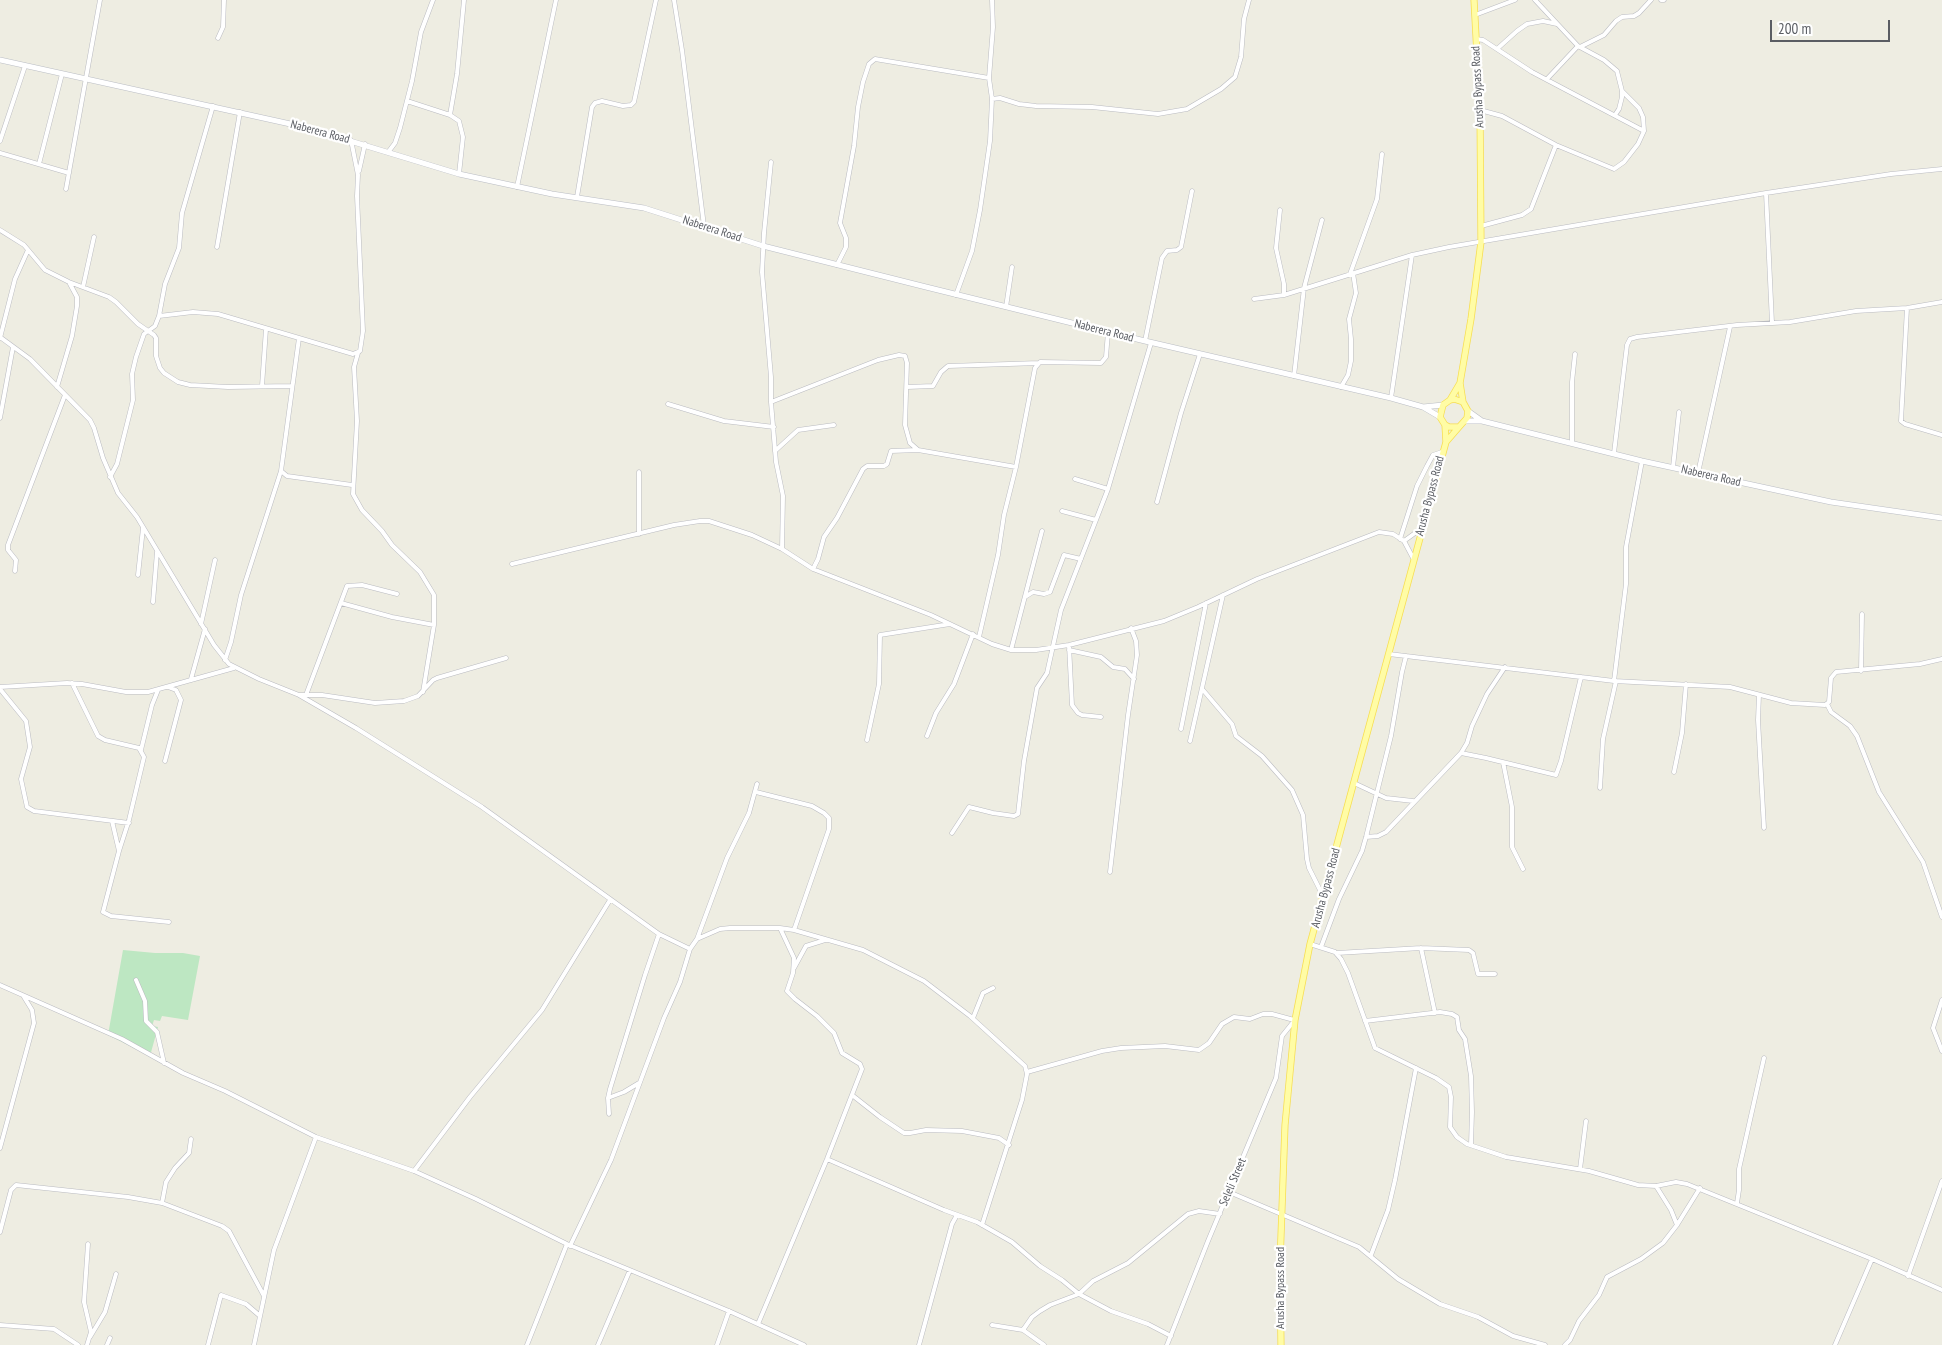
<!DOCTYPE html>
<style>
body{margin:0}
#map{position:relative;width:1942px;height:1345px;overflow:hidden;background:#eeede2;font-family:"PT Sans Narrow",sans-serif}
canvas{display:block}
.scale{position:absolute;left:1770px;top:20px;width:120px;height:22px;box-sizing:border-box;border:2px solid #5a5d63;border-top:0;padding-left:6px;font-size:15px;line-height:18px;white-space:nowrap;color:#5a5d63;-webkit-text-stroke:4px #fff;paint-order:stroke}
</style>
<div id="map">
<canvas width="1942" height="1345"></canvas>
<div class="scale">200 m</div>
</div>
<script>
const g = document.querySelector('canvas').getContext('2d');
g.lineJoin = 'round';
function paint(path, color) { g.fillStyle = color; g.fill(path, 'evenodd'); }
const toPath = rows => new Path2D(rows.map(r => 'M' + r).join(''));
function trace(path, color, width, dash) { g.strokeStyle = color; g.lineWidth = width; g.lineCap = dash ? 'butt' : 'round'; g.setLineDash(dash || []); g.stroke(path); }
function write(font, color, halo, rows, align = 'center') {
  g.font = font + ' "PT Sans Narrow",sans-serif'; g.lineWidth = 4.5; g.setLineDash([]); g.textBaseline = 'middle'; g.strokeStyle = halo; g.fillStyle = color; for (const [text, x, y, turn = 0] of rows) {
    g.save(); g.translate(x, y); g.rotate((+turn || 0) * Math.PI / 180); g.textAlign = isNaN(turn) ? turn : align; if (halo) g.strokeText(text, 0, 0); g.fillText(text, 0, 0); g.restore();
  }
}
paint(toPath([
 [123,950,155,953,183,953,200,956,188,1020,162,1016,160,1021,154,1020,152,1026,158,1027,150,1056,108,1035]
]), '#bde7c2');
const street = toPath([
 [674,0,682,50,704,226],
 [1535,0,1578,46,1604,60,1617,71,1622,91,1622,97,1619,109,1615,115],
 [1661,0,1664,0],
 [1475,15,1515,0],
 [218,38,223,27,224,0],
 [1476,39,1483,40,1532,72,1644,131],
 [1580,47,1604,35,1616,21,1622,17,1634,16,1639,13,1651,0],
 [1497,49,1517,31,1527,24,1543,21,1557,24],
 [1547,79,1578,46],
 [992,99,1000,98,1019,104,1036,106,1092,107,1158,114,1187,109,1221,89,1235,77,1241,57,1244,19,1249,0],
 [407,101,450,115,459,121,463,137,459,174],
 [1480,110,1502,116,1556,145,1614,169,1624,162,1638,144,1644,131,1643,117,1639,108,1622,91],
 [450,115,457,74,464,0],
 [0,141,25,66],
 [389,151,395,143,400,128,412,81,421,32,433,0],
 [0,153,69,173],
 [771,162,764,233,762,272,771,377,771,402,776,462,783,496,782,549],
 [39,164,62,74],
 [359,171,365,144],
 [517,187,556,0],
 [66,189,100,0],
 [1766,193,1772,323],
 [577,197,592,107,595,103,602,101,623,106,631,105,634,102,656,0],
 [1280,210,1276,248,1284,284,1284,295],
 [1481,226,1522,215,1531,209,1556,145],
 [0,230,24,245,45,270,69,282,109,297,116,302,138,324,154,335,156,338,156,356,160,368,164,373,178,382,190,385,228,387,292,386],
 [217,247,240,112],
 [837,265,846,247,846,238,840,223,854,146,858,107,863,82,869,64,875,59,989,78],
 [1350,274,1377,199,1382,154],
 [83,287,94,237],
 [956,295,972,251,980,210,990,141,992,99,989,78,993,27,992,0],
 [1254,299,1284,295,1412,255,1449,247,1766,193,1891,174,1942,169],
 [1006,307,1012,267],
 [1907,308,1901,421,1905,424,1942,435],
 [159,316,193,312,218,314,353,354,360,351,363,331,357,196,358,175,351,140],
 [0,337,30,359,90,420,94,428,103,458,118,493,137,517,214,645,229,664,259,679,299,695,356,728,482,807,659,934,690,949,680,982,664,1018,611,1160,570,1246],
 [0,338,15,279,28,250],
 [299,338,281,471,287,476,352,485],
 [1145,341,1162,258,1167,251,1177,250,1181,247,1192,191],
 [358,353,354,367,357,421,353,494,362,510,382,531,392,545,420,572,434,595,434,625,423,692],
 [1294,376,1304,288,1322,220],
 [262,386,266,329],
 [57,387,72,336,77,306,77,297,70,284],
 [907,387,933,386,941,372,948,366,1039,363],
 [1341,387,1348,375,1351,361,1351,339,1349,319,1356,293,1353,273],
 [1391,398,1412,255],
 [771,402,878,360,899,355,905,356,907,363,905,425,910,443,918,450],
 [668,404,724,421,774,427],
 [0,418,13,347],
 [1572,443,1572,382,1575,354],
 [775,451,798,430,834,425],
 [1614,453,1627,345,1630,339,1637,337,1737,325,1790,322,1856,311,1907,308,1942,302],
 [1673,467,1679,412],
 [639,472,639,534],
 [1698,473,1730,327],
 [110,477,117,464,133,400,132,374,136,357,144,334,155,326,159,316,165,284,179,248,182,213,213,106],
 [1075,479,1108,489],
 [1157,502,1181,413,1200,354],
 [1062,511,1096,520],
 [1400,539,1417,486,1427,466,1433,455,1442,452],
 [1404,541,1422,528],
 [512,564,674,525,700,521,709,521,752,535,782,549,813,569,931,615,992,644,1011,650,1036,650,1069,645,1164,621,1198,607,1257,579,1379,532,1393,534,1404,541,1413,558],
 [813,569,818,559,824,537,837,518,863,469,867,466,884,466,887,464,891,451,918,450,1016,467],
 [15,571,16,560,8,550,8,545,65,395],
 [138,575,143,528],
 [1025,597,1033,592,1044,594,1050,592,1064,555,1081,559],
 [153,602,157,552],
 [341,603,392,617,434,625],
 [201,624,215,560],
 [979,637,998,555,1004,515,1016,467,1035,368,1040,362,1101,363,1106,357,1108,332],
 [1069,645,1072,705,1078,713,1082,715,1101,717],
 [1011,650,1042,531],
 [1069,650,1101,657,1113,667,1125,669,1134,679],
 [1389,654,1614,681,1730,687,1791,703,1825,705,1829,702,1831,678,1836,672,1920,664,1942,659],
 [225,660,231,642,241,595,281,471],
 [1861,671,1862,614],
 [191,679,205,629],
 [1614,681,1626,584,1626,547,1642,461],
 [72,683,98,736,105,740,139,748,144,757,129,820,119,851,103,912,111,916,169,922],
 [0,687,67,683,82,684,126,692,148,692,234,668],
 [0,689,26,721,30,747,21,779,27,807,34,811,129,823],
 [1203,690,1232,724,1236,736,1262,756,1292,790,1303,815,1307,859,1309,868,1323,896],
 [299,695,322,695,375,703,404,701,418,696,433,680,437,678,506,658],
 [306,695,347,586,362,585,397,594],
 [1759,695,1758,720,1764,828],
 [1827,704,1831,712,1850,726,1857,736,1879,792,1923,862,1942,917],
 [1181,729,1206,603],
 [927,736,936,713,954,684,973,634],
 [867,740,879,684,880,635,950,624],
 [1190,741,1223,595],
 [141,750,152,705,158,690],
 [1461,753,1486,758,1556,775,1561,761,1581,677],
 [165,761,181,700,176,690,168,687],
 [1503,762,1512,807,1512,847,1523,869],
 [1674,772,1682,733,1686,684],
 [1354,783,1386,798,1413,801],
 [1600,788,1603,739,1616,681],
 [756,792,812,806,824,813,829,818,829,829,794,930],
 [112,821,119,851],
 [952,833,969,807,993,813,1014,816,1018,814,1024,761,1037,688,1047,673,1061,610,1108,489,1151,343],
 [1366,837,1378,836,1386,832,1461,753,1467,743,1472,726,1487,694,1505,667],
 [1110,872,1128,715,1137,655,1136,641,1131,628],
 [697,939,720,929,730,928,780,928,794,930,863,950,924,981,970,1016,1025,1066,1027,1074,1022,1100,982,1225],
 [1310,944,1335,952,1341,959,1348,973,1375,1048,1436,1078,1449,1087,1451,1097,1450,1127,1457,1137,1467,1144,1506,1157,1589,1171,1638,1185,1656,1186,1676,1182,1687,1184,1872,1259,1942,1290],
 [1321,947,1339,899,1362,851,1366,837,1391,736,1402,672,1406,656],
 [1421,948,1435,1013],
 [690,949,697,939,727,858,749,813,757,784],
 [1337,953,1421,948,1469,950,1473,953,1478,974,1495,974],
 [794,968,806,946,825,940],
 [136,980,145,1001,146,1021,157,1032,164,1063],
 [0,985,122,1039,183,1073,225,1091,316,1137,414,1171,476,1199,567,1244,729,1311,804,1345],
 [1942,1000,1933,1028,1942,1051],
 [973,1018,983,993,993,988],
 [1365,1021,1440,1012,1452,1014,1457,1017,1459,1030,1465,1039,1471,1076,1472,1112,1471,1145],
 [1027,1072,1102,1051,1121,1048,1165,1046,1199,1050,1209,1043,1222,1024,1234,1017,1250,1019,1263,1014,1272,1014,1294,1020],
 [852,1095,880,1117,904,1133,910,1133,926,1130,962,1131,999,1138,1009,1145],
 [608,1098,624,1092,639,1083],
 [609,1114,608,1098,610,1089,645,975,659,934],
 [0,1148,34,1023,32,1010,24,997],
 [827,1159,944,1210,977,1222,1012,1242,1040,1266,1062,1280,1079,1294,1111,1311,1148,1324,1171,1336],
 [1580,1169,1586,1121],
 [414,1171,470,1097,542,1010,610,900],
 [1656,1186,1671,1210,1677,1225],
 [1229,1192,1359,1247,1398,1279,1440,1304,1478,1317,1513,1336,1545,1345],
 [162,1203,166,1182,175,1168,189,1153,191,1139],
 [1737,1203,1739,1190,1739,1169,1764,1058],
 [0,1232,11,1190,16,1185,128,1197,162,1203,222,1226,229,1231,264,1296],
 [1371,1255,1388,1210,1395,1180,1416,1068],
 [1908,1276,1942,1181],
 [758,1324,827,1159,862,1069,860,1064,842,1053,834,1033,817,1016,795,999,787,991,793,973,794,958,780,928],
 [0,1325,54,1329,78,1345],
 [992,1325,1023,1330,1032,1317,1040,1311,1050,1305,1079,1294,1093,1281,1128,1263,1188,1214,1199,1211,1220,1214],
 [1023,1330,1044,1345],
 [90,1337,105,1312,116,1274],
 [87,1345,91,1332,84,1302,88,1244],
 [107,1345,110,1338],
 [208,1345,221,1295,246,1304,260,1316],
 [254,1345,274,1250,316,1137],
 [527,1345,567,1244],
 [598,1345,630,1270],
 [717,1345,729,1311],
 [919,1345,952,1224,957,1215],
 [1167,1345,1208,1241,1276,1078,1282,1036,1294,1021],
 [1565,1345,1570,1340,1579,1321,1599,1295,1607,1277,1641,1259,1663,1243,1677,1225,1700,1188],
 [1835,1345,1872,1259]
]);
const secondary = toPath([
 [0,60,304,127,459,174,552,194,644,208,763,246,926,287,1145,341,1391,398,1423,407,1440,417],
 [1423,407,1443,405],
 [1468,411,1482,421],
 [1466,421,1482,421,1642,461,1831,502,1942,518]
]);
const primary = toPath([
 [1450,400,1460,383],
 [1463,402,1454,399,1450,400,1443,405,1440,417,1445,425,1449,427,1459,427,1467,418,1468,411,1463,402,1460,383,1471,319,1481,242,1480,110,1474,0],
 [1446,442,1459,427],
 [1281,1345,1280,1263,1285,1125,1295,1020,1310,944,1446,442,1445,425]
]);
trace(street, '#babbc1', 5);
trace(secondary, '#babdc4', 6);
trace(primary, '#f7de51', 7);
trace(street, '#fff', 4);
trace(secondary, '#fff', 5);
trace(primary, '#fffca5', 5.5);
write('12px', '#5a5d63', '#fff', [
 ["Arusha Bypass Road",1478,87,-93],
 ["Naberera Road",320,132,15],
 ["Naberera Road",712,229,18],
 ["Naberera Road",1104,331,14],
 ["Naberera Road",1711,476,13],
 ["Arusha Bypass Road",1430,496,-75],
 ["Arusha Bypass Road",1326,888,-75],
 ["Seleli Street",1233,1182,-67],
 ["Arusha Bypass Road",1281,1288,-90]
]);
</script>
